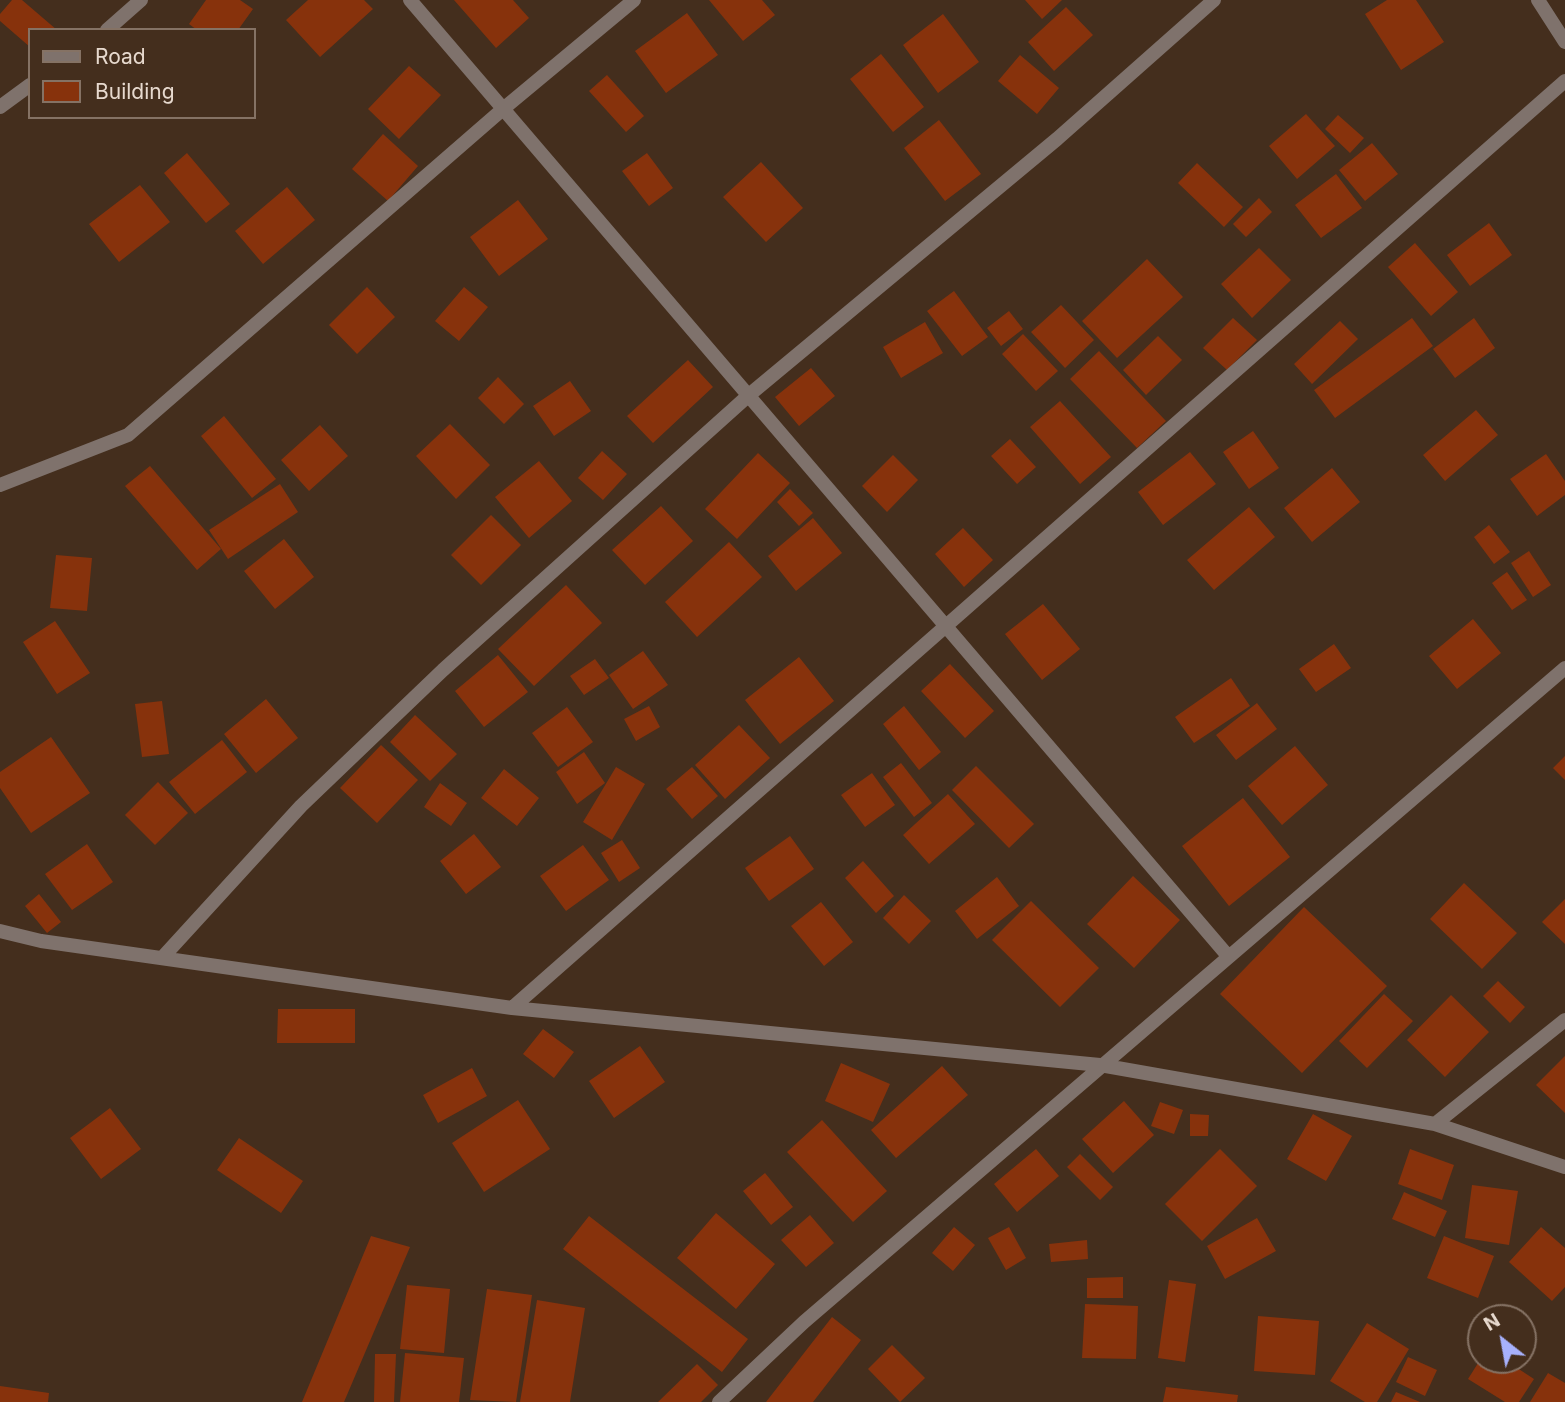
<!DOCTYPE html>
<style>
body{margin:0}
#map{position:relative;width:1565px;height:1402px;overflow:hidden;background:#442e1d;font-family:Inter,sans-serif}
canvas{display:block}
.legend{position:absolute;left:28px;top:28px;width:228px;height:91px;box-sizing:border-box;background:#442e1d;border:2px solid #857264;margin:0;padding:9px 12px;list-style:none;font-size:21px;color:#e7d9ce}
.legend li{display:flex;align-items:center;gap:14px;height:35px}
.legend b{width:35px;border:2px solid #857264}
.north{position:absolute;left:1467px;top:1304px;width:70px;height:70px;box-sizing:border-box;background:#442e1d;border:2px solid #857264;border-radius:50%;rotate:329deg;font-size:19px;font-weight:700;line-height:28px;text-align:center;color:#e7d9ce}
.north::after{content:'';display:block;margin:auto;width:24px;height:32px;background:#a7b1fc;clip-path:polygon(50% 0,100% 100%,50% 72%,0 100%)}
</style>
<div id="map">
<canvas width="1565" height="1402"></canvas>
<ul class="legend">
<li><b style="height:9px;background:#7f726c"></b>Road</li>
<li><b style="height:19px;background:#87320c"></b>Building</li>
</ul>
<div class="north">N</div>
</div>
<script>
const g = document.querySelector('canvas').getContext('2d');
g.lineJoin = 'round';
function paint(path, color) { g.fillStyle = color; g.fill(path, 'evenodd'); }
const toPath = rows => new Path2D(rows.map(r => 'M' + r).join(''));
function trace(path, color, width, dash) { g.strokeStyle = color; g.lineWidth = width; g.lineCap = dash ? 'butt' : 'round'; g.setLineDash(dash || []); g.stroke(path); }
paint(toPath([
 [12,0,22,0,57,30,30,30,30,47,0,21,0,14],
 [206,0,240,0,253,9,238,30,197,30,189,24],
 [308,0,364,0,373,9,320,57,286,20],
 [454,0,513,0,529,18,496,48],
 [709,0,762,0,775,15,743,41],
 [1025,0,1062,0,1042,19],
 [1387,0,1416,0,1444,42,1401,70,1365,14],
 [1066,7,1093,35,1054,71,1028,42],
 [687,13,718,55,666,93,635,51],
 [943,14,979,62,938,93,903,45],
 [881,54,924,107,893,132,850,79],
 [1020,55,1059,88,1037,114,998,81],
 [409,66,441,95,399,139,368,109],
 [607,75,644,116,626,132,589,91],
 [1306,114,1335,146,1297,179,1269,146],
 [1338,115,1364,138,1350,153,1325,129],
 [939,120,981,174,945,201,904,148],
 [383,134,418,166,388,201,352,169],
 [1372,143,1398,174,1365,201,1339,170],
 [187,153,230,204,206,223,164,173],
 [647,153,673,188,649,206,622,171],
 [761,162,803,208,766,242,723,197],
 [1197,163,1243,207,1224,227,1178,183],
 [1336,174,1362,208,1321,238,1295,205],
 [140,185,170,222,119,262,89,224],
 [287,187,315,220,263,264,235,231],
 [1259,198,1272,212,1246,237,1233,224],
 [518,200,548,239,499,276,470,237],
 [1489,223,1512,255,1470,286,1447,255],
 [1415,243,1458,292,1431,316,1388,267],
 [1259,248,1291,280,1252,318,1221,284],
 [1147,259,1183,297,1117,358,1082,321],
 [367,287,395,317,357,354,329,325],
 [464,287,488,307,459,341,435,321],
 [954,291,988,337,962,356,927,311],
 [1061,305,1094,340,1065,368,1031,332],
 [1009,311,1023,329,1001,346,987,328],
 [1233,318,1257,340,1227,370,1203,348],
 [1412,318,1433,346,1335,418,1314,390],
 [1474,318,1495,348,1455,378,1433,349],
 [1340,321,1358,339,1312,384,1294,364],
 [925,322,943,353,901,378,883,347],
 [1023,334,1058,371,1036,391,1002,354],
 [1158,336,1182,360,1146,395,1123,370],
 [1099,351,1166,421,1137,448,1070,379],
 [688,360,713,387,653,443,627,416],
 [811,368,835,396,799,426,775,397],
 [498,377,524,404,504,424,478,398],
 [570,381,591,411,554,436,533,406],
 [1060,401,1111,457,1080,484,1030,427],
 [1476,410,1498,435,1445,481,1423,455],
 [224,416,276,479,252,498,201,436],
 [450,424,490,465,456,499,416,456],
 [320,425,348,456,309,491,281,460],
 [1253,431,1279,468,1249,489,1223,452],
 [1010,439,1036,467,1017,484,991,456],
 [602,451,627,474,603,500,578,478],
 [1190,452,1216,484,1163,525,1138,492],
 [758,453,790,483,737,539,705,509],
 [1546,454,1565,481,1565,495,1537,516,1510,479],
 [893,455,918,480,887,512,862,486],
 [539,461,572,501,529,538,495,497],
 [150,466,221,549,197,570,125,486],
 [1332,468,1360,502,1312,542,1284,508],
 [280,484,298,512,228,559,209,530],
 [790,489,813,513,799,526,777,502],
 [661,506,693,541,645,585,612,550],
 [1249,507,1275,537,1214,590,1187,560],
 [491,515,521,545,481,585,451,555],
 [813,518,842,553,796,591,768,556],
 [1489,525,1510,552,1494,564,1474,537],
 [963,528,993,560,964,587,935,554],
 [284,539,314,577,275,609,244,571],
 [729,542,762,577,697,637,665,602],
 [1529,551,1551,585,1533,597,1511,563],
 [56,555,92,558,87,611,50,608],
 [1507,572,1527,600,1512,610,1492,583],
 [566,585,602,623,534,686,498,649],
 [1043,604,1080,649,1042,680,1005,634],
 [1473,619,1501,653,1457,689,1429,656],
 [55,621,90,673,57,694,23,642],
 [1334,644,1351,668,1316,692,1299,669],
 [643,651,668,685,633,709,609,675],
 [498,655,528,692,484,727,455,691],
 [799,657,834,701,780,744,745,700],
 [595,659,609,678,584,695,570,676],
 [950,664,994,711,965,738,921,691],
 [1231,678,1250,706,1194,743,1175,717],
 [266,699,298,738,256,773,224,734],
 [162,701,169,754,142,757,135,704],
 [1257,703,1277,729,1236,760,1216,735],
 [649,706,660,727,636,741,624,719],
 [904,706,941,752,919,770,883,724],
 [567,707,593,742,558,767,532,733],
 [415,715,457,754,430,781,390,742],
 [739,725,770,758,725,799,695,765],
 [51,737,90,793,31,833,0,788,0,772],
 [222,740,247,772,195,814,169,782],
 [381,745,418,780,377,823,340,788],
 [1295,746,1328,785,1282,825,1248,786],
 [584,752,605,783,577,804,556,772],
 [1565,756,1565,780,1553,768],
 [901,763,932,803,914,817,883,777],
 [976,766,1034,824,1009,848,952,790],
 [616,767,645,784,612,840,583,822],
 [692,767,718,796,692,819,666,789],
 [504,769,539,798,517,826,481,798],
 [872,773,895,805,865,827,841,795],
 [158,782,188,813,155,845,125,815],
 [440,783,467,803,451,826,424,807],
 [948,794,975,824,929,864,903,835],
 [1243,798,1290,857,1229,906,1182,846],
 [474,834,501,867,466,894,440,861],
 [790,836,814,869,769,901,745,868],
 [622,840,640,868,619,882,601,853],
 [87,844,113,882,72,910,45,874],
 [583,845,609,880,566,911,540,876],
 [863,861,894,896,876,913,845,878],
 [1133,876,1180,920,1134,968,1087,924],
 [997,877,1019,906,977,939,955,911],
 [1464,883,1517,933,1482,969,1430,919],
 [39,894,61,922,47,933,25,906],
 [904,895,931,921,909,944,883,918],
 [1565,899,1565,944,1542,922],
 [1031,901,1099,968,1060,1007,992,940],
 [821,902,853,942,824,966,791,926],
 [1304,907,1387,986,1302,1073,1220,994],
 [1498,981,1525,1007,1510,1023,1483,996],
 [1384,994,1413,1021,1367,1068,1339,1041],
 [1451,995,1489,1032,1445,1077,1407,1040],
 [278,1009,355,1009,355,1043,277,1043],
 [543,1029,574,1052,554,1078,523,1054],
 [640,1046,665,1082,614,1118,589,1081],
 [1565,1056,1565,1113,1536,1085],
 [841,1063,890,1084,873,1122,825,1101],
 [942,1066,968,1095,896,1158,871,1130],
 [472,1068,487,1096,438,1123,423,1095],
 [518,1100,550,1149,484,1192,452,1143],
 [1124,1101,1154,1135,1113,1173,1082,1139],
 [1160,1102,1183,1110,1174,1134,1151,1126],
 [110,1108,141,1149,101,1179,70,1138],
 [1190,1114,1209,1115,1208,1136,1190,1136],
 [1313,1114,1352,1136,1326,1181,1287,1159],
 [822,1120,887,1191,853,1222,787,1152],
 [239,1138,303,1181,281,1213,217,1170],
 [1036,1149,1059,1176,1017,1212,994,1184],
 [1220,1149,1257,1186,1202,1241,1165,1204],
 [1410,1149,1454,1165,1442,1200,1398,1184],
 [1080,1154,1113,1187,1100,1200,1067,1167],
 [765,1173,793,1207,771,1225,743,1191],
 [1472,1185,1518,1191,1509,1245,1465,1238],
 [1404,1192,1447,1211,1435,1237,1392,1219],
 [716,1213,775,1264,736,1309,677,1258],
 [810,1215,834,1243,806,1267,781,1240],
 [589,1216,748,1339,722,1372,563,1249],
 [1257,1218,1276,1251,1225,1279,1207,1246],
 [954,1227,975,1245,953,1271,932,1253],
 [1009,1227,1026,1258,1006,1270,988,1238],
 [1541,1227,1565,1248,1565,1287,1552,1301,1509,1262],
 [371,1236,410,1247,344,1402,302,1402],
 [1444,1236,1494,1256,1478,1298,1427,1278],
 [1087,1240,1088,1259,1051,1262,1049,1244],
 [1123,1277,1123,1298,1087,1298,1087,1278],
 [1169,1280,1196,1284,1185,1362,1158,1358],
 [407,1285,450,1289,444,1353,400,1349],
 [487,1289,532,1295,516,1402,470,1400],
 [537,1300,585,1308,570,1402,520,1402],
 [1085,1304,1138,1306,1136,1359,1082,1358],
 [1258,1316,1319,1321,1315,1375,1254,1371],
 [832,1317,861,1340,813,1402,766,1402],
 [1367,1323,1409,1349,1377,1402,1365,1402,1330,1381],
 [892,1345,925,1378,900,1402,868,1369],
 [405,1353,464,1358,459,1402,400,1402],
 [375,1354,396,1354,394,1402,374,1402],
 [1408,1357,1437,1370,1425,1396,1396,1382],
 [1480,1360,1505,1360,1534,1379,1519,1402,1505,1402,1468,1379],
 [697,1364,718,1385,701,1402,658,1402],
 [1548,1373,1565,1383,1565,1402,1530,1402],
 [0,1386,49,1393,48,1402,0,1402],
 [1166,1387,1238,1395,1237,1402,1163,1402],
 [1396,1392,1420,1402,1391,1402]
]), '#87320c');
trace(toPath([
 [410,0,1228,956],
 [1538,0,1565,42],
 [107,30,141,0],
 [0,107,30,85],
 [0,485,128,435,503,109,634,0],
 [0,931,41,941,512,1008,1100,1065,1435,1124,1565,1167],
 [162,958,301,806,443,670,749,395,1057,139,1214,0],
 [512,1008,1565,81],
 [1435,1124,1565,1020],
 [719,1402,804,1322,1565,668]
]), '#7f726c', 14);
</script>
